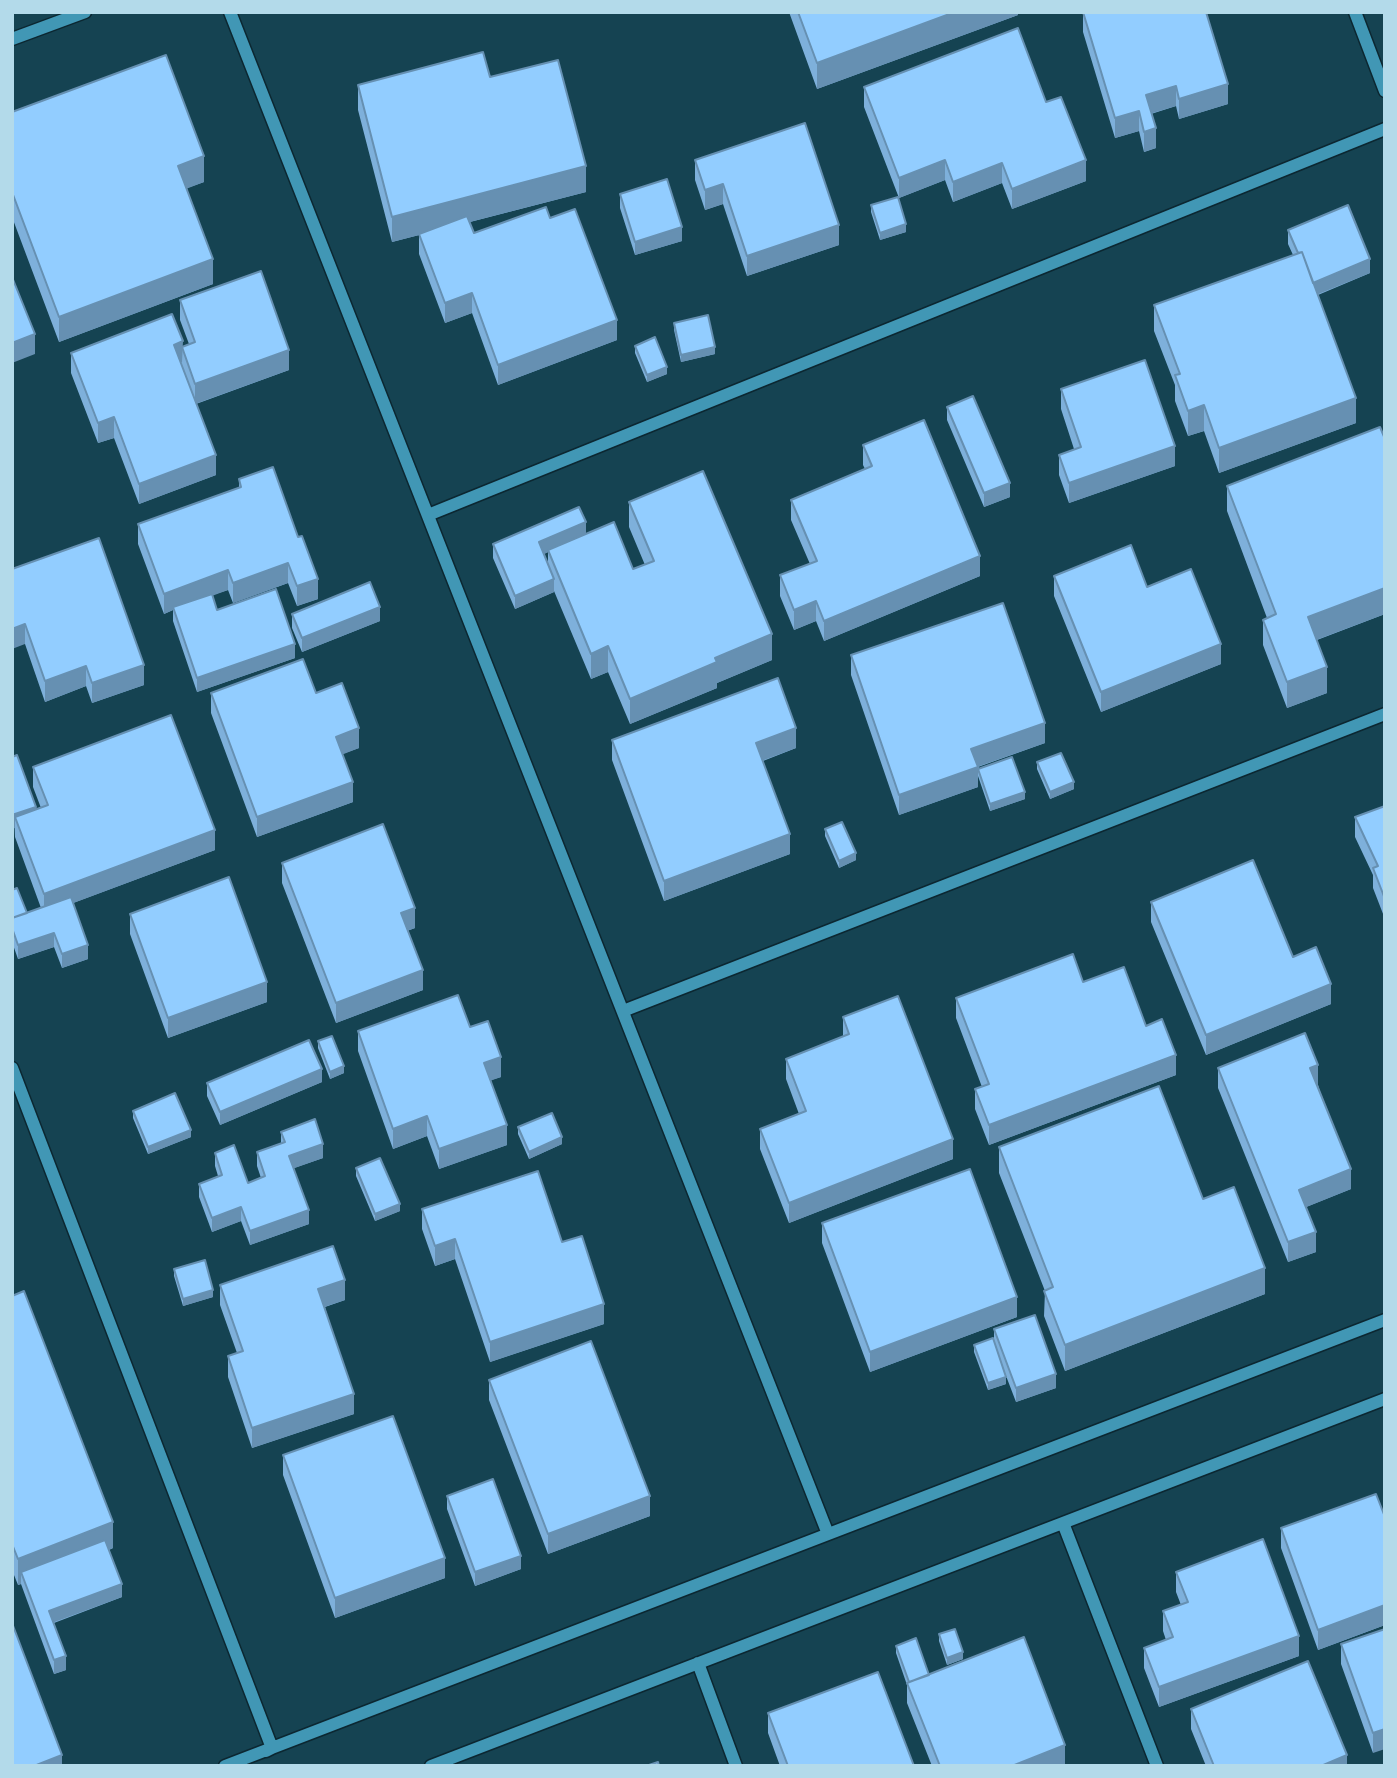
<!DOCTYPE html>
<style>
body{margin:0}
#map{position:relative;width:1397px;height:1778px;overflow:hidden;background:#154352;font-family:"Roboto Serif",serif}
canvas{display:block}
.frame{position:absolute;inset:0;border:14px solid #b3daea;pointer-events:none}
</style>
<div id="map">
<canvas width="1397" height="1778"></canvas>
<div class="frame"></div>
</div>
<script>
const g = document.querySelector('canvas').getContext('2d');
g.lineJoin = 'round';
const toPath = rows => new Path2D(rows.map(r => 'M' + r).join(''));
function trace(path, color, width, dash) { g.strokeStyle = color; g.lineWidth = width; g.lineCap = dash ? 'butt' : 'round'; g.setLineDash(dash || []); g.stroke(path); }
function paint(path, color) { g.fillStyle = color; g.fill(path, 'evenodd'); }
const minor = toPath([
 [230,12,828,1534],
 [1355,12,1385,91],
 [12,39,85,12],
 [428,515,1385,129],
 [623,1011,1385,714],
 [12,1068,272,1748,266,1751],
 [1063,1523,1157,1766],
 [698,1663,736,1766],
 [225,1766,1385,1320],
 [431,1766,1385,1399]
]);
trace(minor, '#0c2731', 15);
trace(minor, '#4197b5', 12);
paint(toPath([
 [789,12,1018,12,1018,15,817,89],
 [1083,12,1228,104,1179,119,1176,106,1151,114,1156,148,1144,152,1139,131,1115,138,1083,32],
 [490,77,586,192,470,222,474,233,550,218,617,340,498,385,472,313,445,323,419,254,419,235,392,242,358,110,358,85],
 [864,87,1046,102,1086,181,1012,209,1002,183,953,202,945,180,899,198,864,107],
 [12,112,204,182,187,188,213,284,59,342,12,217],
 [695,160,839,245,747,276,723,204,705,210,695,180],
 [620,194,682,241,635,255,620,208],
 [871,205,906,232,880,240,871,212],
 [1288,230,1370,273,1318,295,1356,423,1219,473,1204,431,1188,436,1175,401,1175,385,1154,331,1154,305,1293,255,1288,244],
 [180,300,289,370,196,404,216,475,139,504,114,438,98,443,71,373,71,353,183,347,189,344,180,320],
 [674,323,715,354,681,362,674,330],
 [635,346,667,374,647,382,635,353],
 [1061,389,1175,466,1069,503,1059,475,1059,455,1074,449,1061,409],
 [947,407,1010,497,984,507,947,420],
 [863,445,980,576,824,641,816,621,794,630,780,596,780,575,810,564,791,520,791,500,865,469,863,465],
 [239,479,318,599,297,606,288,583,233,603,228,590,212,595,217,610,295,658,197,692,173,621,173,610,164,614,138,544,138,524,239,488],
 [1227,486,1385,614,1317,640,1327,693,1287,708,1263,645,1263,620,1267,618,1227,511],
 [629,502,772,660,717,683,717,688,630,724,608,672,591,679,554,591,554,592,515,609,493,558,493,544,586,534,633,569,645,565,629,527],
 [548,552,548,563,544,554],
 [12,569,144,685,92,703,86,686,45,702,25,644],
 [1054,576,1147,587,1221,664,1101,712,1054,596],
 [292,614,380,621,302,652,292,628],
 [851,655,1045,743,978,767,978,768,1025,799,990,811,978,776,978,787,899,815,851,675],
 [211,693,316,693,359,748,342,754,353,802,257,837,211,713],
 [612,740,796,748,763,761,790,854,664,901,612,760],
 [12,757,36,810,41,808,33,787,33,767,215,850,73,903,88,959,62,968,54,947,18,959,12,942,12,890,27,913,41,908,15,837],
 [1037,762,1074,789,1050,799,1037,769],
 [1385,806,1385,919,1373,888,1373,875,1355,837,1355,817],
 [825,829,856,860,839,868,825,836],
 [282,863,415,928,407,931,423,990,336,1023,282,883],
 [1151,902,1293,957,1331,1004,1206,1055,1151,922],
 [130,914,267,1002,168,1038,130,934],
 [1083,982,1146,1026,1176,1075,989,1145,975,1109,975,1089,982,1087,956,1018,956,998],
 [843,1017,953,1159,789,1223,760,1149,760,1129,799,1114,786,1079,786,1059,843,1037],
 [470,1027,501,1077,491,1080,507,1145,439,1169,427,1136,393,1149,358,1051,358,1031],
 [318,1041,344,1073,330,1079,318,1048],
 [1218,1068,1318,1085,1351,1189,1306,1207,1316,1252,1288,1262,1218,1088],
 [322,1082,220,1125,207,1096,207,1083],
 [133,1111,191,1137,148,1154,133,1118],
 [518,1127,562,1144,529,1159,518,1134],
 [281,1132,323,1158,294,1168,309,1224,250,1245,241,1221,212,1232,199,1197,199,1184,218,1176,215,1166,215,1153,248,1183,261,1178,257,1166,257,1152,281,1144],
 [999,1147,1203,1199,1265,1294,1065,1371,1044,1316,1045,1291,999,1173],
 [356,1168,400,1211,375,1221,356,1176],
 [422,1209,604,1324,490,1362,455,1259,435,1266,422,1229],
 [822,1223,1017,1317,870,1372,822,1243],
 [174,1269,213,1297,183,1306,174,1276],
 [220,1285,345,1300,325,1307,354,1414,252,1448,228,1377,228,1356,237,1353,220,1305],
 [12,1296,113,1548,109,1550,122,1597,54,1623,66,1670,54,1674,21,1584,18,1585,12,1570],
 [994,1329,1056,1388,1016,1402,1003,1368,1006,1384,988,1390,974,1352,974,1345,994,1342],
 [489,1380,650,1516,548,1554,489,1400],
 [283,1455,445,1578,335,1618,283,1475],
 [447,1496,521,1569,475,1586,447,1509],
 [1385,1517,1385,1625,1318,1650,1281,1548,1281,1528],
 [1176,1572,1299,1656,1159,1707,1144,1668,1144,1648,1166,1640,1163,1631,1163,1611,1181,1605,1176,1592],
 [1385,1629,1373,1753,1341,1664,1341,1644],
 [939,1634,963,1659,947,1665,939,1641],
 [896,1646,929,1675,1065,1765,1062,1766,932,1766,907,1703,907,1685,896,1653],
 [1191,1709,1347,1766,1206,1766,1191,1729],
 [768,1713,914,1766,780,1766,768,1733]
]), '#7eb0db');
paint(toPath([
 [955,12,1018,12,1018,15,817,89,817,63],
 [1228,84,1228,104,1179,119,1179,99],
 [1176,86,1176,106,1146,115,1146,95],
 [1139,111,1139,131,1115,138,1115,118],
 [1156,128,1156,148,1144,152,1144,132],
 [204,156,204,182,178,192,178,166],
 [945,160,945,180,899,198,899,178],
 [1086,160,1086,181,1012,209,1012,189],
 [1002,163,1002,183,953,202,953,182],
 [586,166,586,192,392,242,392,217],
 [723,184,723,204,705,210,705,190],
 [906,224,906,232,880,240,880,233],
 [839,225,839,245,747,276,747,256],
 [682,227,682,241,635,255,635,242],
 [213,259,213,284,59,342,59,317],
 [1370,259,1370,273,1311,297,1311,284],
 [472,293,472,313,445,323,445,303],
 [617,320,617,340,498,385,498,365],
 [35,334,35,354,12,363,12,343],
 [183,341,182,362,174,365,174,345],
 [715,347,715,354,681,362,681,355],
 [289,350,289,370,195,404,195,384],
 [667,367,667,374,647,382,647,375],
 [1356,398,1356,423,1219,473,1219,448],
 [1204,405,1204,431,1188,436,1188,411],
 [114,417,114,438,98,443,98,423],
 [1175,446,1175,466,1069,503,1069,483],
 [216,455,216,475,139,504,139,484],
 [1010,483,1010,497,984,507,984,493],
 [586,522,586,536,539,556,539,542],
 [980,556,980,576,824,641,824,621],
 [288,563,288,583,233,603,233,583],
 [228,570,228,590,174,610,173,607,173,610,164,614,164,594],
 [318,579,318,599,297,606,297,586],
 [554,579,554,592,515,609,515,596],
 [1385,588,1385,614,1308,643,1308,617],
 [816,601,816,621,794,630,794,610],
 [380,607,380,621,302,652,302,638],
 [25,624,25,644,12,649,12,629],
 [772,634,772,660,717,683,717,688,630,724,630,699,715,658],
 [295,644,295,658,197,692,197,678],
 [1221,644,1221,664,1101,712,1101,692],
 [608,646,608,672,591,679,591,654],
 [144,665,144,685,92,703,92,683],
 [86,666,86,686,45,702,45,681],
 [1327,667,1327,693,1287,708,1287,682],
 [1045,723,1045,743,971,769,971,749],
 [359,728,359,748,336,757,336,737],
 [796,728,796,748,756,763,756,743],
 [978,767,978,787,899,815,899,795],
 [353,782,353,802,257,837,257,817],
 [1074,782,1074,789,1050,799,1050,792],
 [1025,792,1025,799,990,811,990,804],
 [36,807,36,821,15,817,15,828,12,829,12,815],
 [215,830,215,850,44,914,44,894],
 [790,834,790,854,664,901,664,881],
 [856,853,856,860,839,868,839,861],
 [415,908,415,928,401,933,401,913],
 [54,933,54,947,18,959,18,945],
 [88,945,88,959,62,968,62,954],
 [423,970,423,990,336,1023,336,1003],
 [267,982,267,1002,168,1038,168,1018],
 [1331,984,1331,1004,1206,1055,1206,1035],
 [1176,1055,1176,1075,989,1145,989,1125],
 [501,1057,501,1077,484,1083,484,1063],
 [1318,1065,1318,1085,1310,1088,1310,1068],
 [344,1066,344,1073,330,1079,330,1072],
 [322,1069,322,1082,220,1125,220,1112],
 [427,1116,427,1136,393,1149,393,1129],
 [507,1125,507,1145,439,1169,439,1149],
 [191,1130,191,1137,148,1154,148,1147],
 [562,1137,562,1144,529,1159,529,1152],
 [953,1139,953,1159,789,1223,789,1203],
 [323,1144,323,1158,289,1170,289,1156],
 [1351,1169,1351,1189,1299,1210,1299,1190],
 [400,1204,400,1211,375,1221,375,1214],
 [241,1207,241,1221,212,1232,212,1218],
 [309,1210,309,1224,250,1245,250,1231],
 [1316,1232,1316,1252,1288,1262,1288,1242],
 [455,1239,455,1259,435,1266,435,1246],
 [1265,1268,1265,1294,1065,1371,1065,1345],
 [345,1280,345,1300,318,1309,318,1289],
 [213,1290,213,1297,183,1306,183,1299],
 [1017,1297,1017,1317,870,1372,870,1352],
 [604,1304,604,1324,490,1362,490,1342],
 [1056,1374,1056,1388,1016,1402,1016,1388],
 [1006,1377,1006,1384,988,1390,988,1383],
 [354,1394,354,1414,252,1448,252,1428],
 [650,1496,650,1516,548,1554,548,1534],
 [113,1522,113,1548,25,1583,21,1572,21,1584,18,1585,18,1559],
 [521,1556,521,1569,475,1586,475,1572],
 [445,1558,445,1578,335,1618,335,1598],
 [122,1584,122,1597,49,1624,49,1611],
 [1385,1605,1385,1625,1318,1650,1318,1630],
 [1299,1636,1299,1656,1159,1707,1159,1687],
 [963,1652,963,1659,947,1665,947,1658],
 [66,1656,66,1670,54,1674,54,1660],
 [1385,1729,1385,1749,1373,1753,1373,1733],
 [1065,1745,1065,1765,1062,1766,1012,1766],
 [62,1755,62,1766,34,1766],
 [1347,1755,1347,1766,1321,1766]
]), '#6690b2');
const building = toPath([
 [798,12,955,12,817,63,798,12],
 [1083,12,1206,12,1228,84,1179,99,1176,86,1146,95,1156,128,1144,132,1139,111,1115,118,1083,12],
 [1018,28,1046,102,1061,97,1086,160,1012,189,1002,163,953,182,945,160,899,178,864,87,1018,28],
 [483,52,490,77,558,60,586,166,392,217,358,85,483,52],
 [166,55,204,156,178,166,213,259,59,317,12,192,12,112,166,55],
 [805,123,839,225,747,256,723,184,705,190,695,160,805,123],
 [667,179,682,227,635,242,620,194,667,179],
 [898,197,906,224,880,233,871,205,898,197],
 [1348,205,1370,259,1313,283,1302,252,1298,253,1288,230,1348,205],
 [546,207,550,218,575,209,617,320,498,365,472,293,445,303,419,234,467,216,474,233,546,207],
 [1302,252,1356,398,1219,448,1204,405,1188,411,1175,375,1180,374,1154,305,1302,252],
 [261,271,289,350,195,384,182,347,195,342,180,300,261,271],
 [12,277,35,334,12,343,12,277],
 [172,314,183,341,174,345,216,455,139,484,114,417,98,423,71,353,172,314],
 [708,315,715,347,681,355,674,323,708,315],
 [655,337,667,367,647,375,635,346,655,337],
 [1145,360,1175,446,1069,483,1059,455,1081,447,1061,389,1145,360],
 [973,396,1010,483,984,493,947,407,973,396],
 [924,420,980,556,824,621,816,601,794,610,780,575,817,561,791,500,872,466,863,445,924,420],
 [1380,427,1385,439,1385,588,1308,617,1327,667,1287,682,1263,620,1276,614,1227,486,1380,427],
 [273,467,298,537,302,536,318,579,297,586,288,563,233,583,228,570,164,594,138,524,241,487,239,479,273,467],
 [703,471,772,634,715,658,717,662,630,699,608,646,591,654,548,550,614,522,633,569,654,561,629,502,703,471],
 [579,507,586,522,539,542,554,579,515,596,493,544,579,507],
 [99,538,144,665,92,683,86,666,45,681,25,624,12,629,12,569,99,538],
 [1131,545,1147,587,1191,569,1221,644,1101,692,1054,576,1131,545],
 [370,582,380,607,302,638,292,614,370,582],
 [276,589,295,644,197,678,173,607,212,594,217,610,276,589],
 [1003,603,1045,723,971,749,978,767,899,795,851,655,1003,603],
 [303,659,316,693,342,683,359,728,336,737,353,782,257,817,211,693,303,659],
 [778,678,796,728,756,743,790,834,664,881,612,740,778,678],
 [171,715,215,830,44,894,15,817,48,805,33,767,171,715],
 [1061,753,1074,782,1050,792,1037,762,1061,753],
 [17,755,36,807,12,815,12,757,17,755],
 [1012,757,1025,792,990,804,978,769,1012,757],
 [1385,806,1385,899,1373,868,1378,866,1355,817,1385,806],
 [842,822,856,853,839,861,825,829,842,822],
 [383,824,415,908,401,913,423,970,336,1003,282,863,383,824],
 [1253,860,1293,957,1316,947,1331,984,1206,1035,1151,902,1253,860],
 [229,877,267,982,168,1018,130,914,229,877],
 [17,888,27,913,12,918,12,890,17,888],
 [71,897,88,945,62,954,54,933,18,945,12,928,12,918,71,897],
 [1073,954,1083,982,1124,967,1146,1026,1162,1019,1176,1055,989,1125,975,1089,989,1084,956,998,1073,954],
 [458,995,470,1027,488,1021,501,1057,484,1063,507,1125,439,1149,427,1116,393,1129,358,1031,458,995],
 [898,996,953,1139,789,1203,760,1129,806,1111,786,1059,849,1034,843,1017,898,996],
 [1305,1033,1318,1065,1310,1068,1351,1169,1299,1190,1316,1232,1288,1242,1218,1068,1305,1033],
 [332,1036,344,1066,330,1072,318,1041,332,1036],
 [309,1040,322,1069,220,1112,207,1083,309,1040],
 [1159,1086,1203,1199,1234,1187,1265,1268,1065,1345,1044,1291,1053,1287,999,1147,1159,1086],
 [175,1093,191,1130,148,1147,133,1111,175,1093],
 [552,1113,562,1137,529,1152,518,1127,552,1113],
 [315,1119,323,1144,289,1156,309,1210,250,1231,241,1207,212,1218,199,1184,222,1175,215,1153,234,1145,248,1183,265,1176,257,1152,285,1142,281,1132,315,1119],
 [380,1158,400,1204,375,1214,356,1168,380,1158],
 [970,1169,1017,1297,870,1352,822,1223,970,1169],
 [538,1171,562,1242,582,1236,604,1304,490,1342,455,1239,435,1246,422,1209,538,1171],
 [333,1246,345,1280,318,1289,354,1394,252,1428,228,1356,243,1351,220,1285,333,1246],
 [205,1260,213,1290,183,1299,174,1269,205,1260],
 [24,1291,113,1522,18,1559,12,1544,12,1296,24,1291],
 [1035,1315,1056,1374,1016,1388,994,1329,1035,1315],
 [993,1338,1006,1377,988,1383,974,1345,993,1338],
 [591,1341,650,1496,548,1534,489,1380,591,1341],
 [393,1416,445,1558,335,1598,283,1455,393,1416],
 [493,1479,521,1556,475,1572,447,1496,493,1479],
 [1376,1494,1385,1517,1385,1605,1318,1630,1281,1528,1376,1494],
 [1263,1539,1299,1636,1159,1687,1144,1648,1173,1637,1163,1611,1188,1602,1176,1572,1263,1539],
 [105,1540,122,1584,49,1611,66,1656,54,1660,21,1572,105,1540],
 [12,1623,62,1755,34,1766,12,1766,12,1623],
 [955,1629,963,1652,947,1658,939,1634,955,1629],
 [1385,1629,1385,1729,1373,1733,1341,1644,1385,1629],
 [1024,1637,1065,1745,1012,1766,940,1766,907,1683,1024,1637],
 [916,1638,929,1675,909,1682,896,1646,916,1638],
 [1308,1661,1347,1755,1321,1766,1214,1766,1191,1709,1308,1661],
 [878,1672,914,1766,788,1766,768,1713,878,1672],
 [658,1762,659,1766,646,1766,658,1762]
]);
paint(building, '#92cdff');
trace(building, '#6690b2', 2);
</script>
